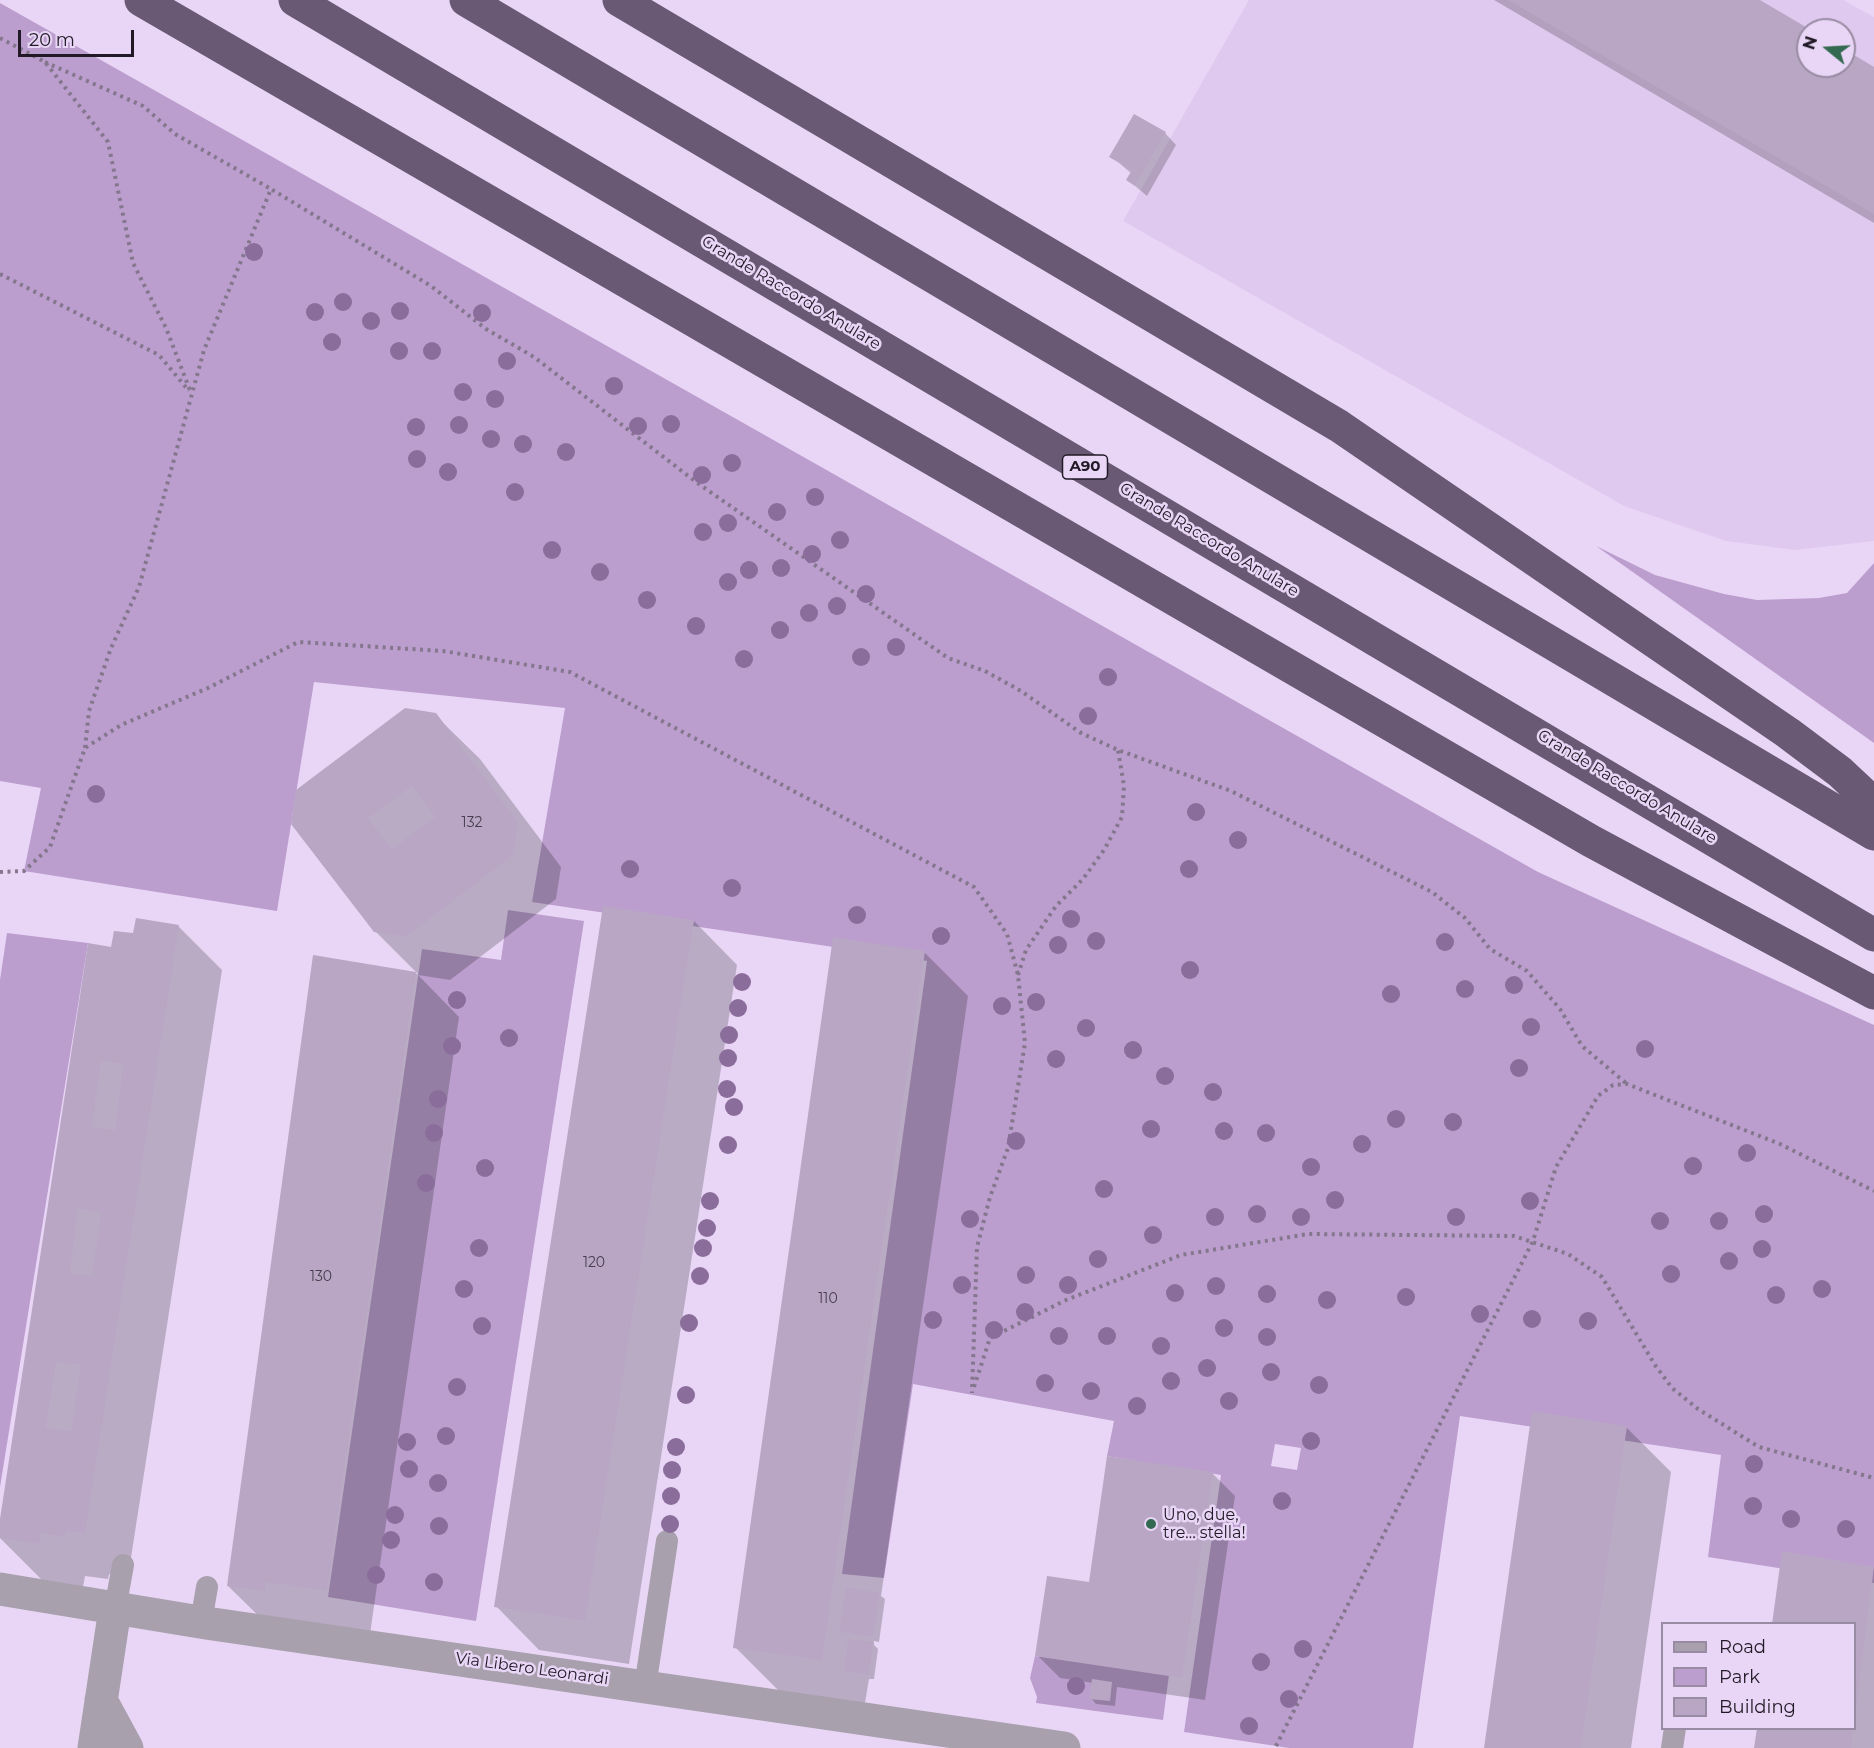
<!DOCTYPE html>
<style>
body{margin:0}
#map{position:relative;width:1874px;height:1748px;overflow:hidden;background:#e9d6f6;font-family:Montserrat,sans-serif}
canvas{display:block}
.legend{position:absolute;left:1661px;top:1622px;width:195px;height:108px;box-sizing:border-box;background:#e9d6f6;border:2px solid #998ba3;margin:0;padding:8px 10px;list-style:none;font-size:18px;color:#211a26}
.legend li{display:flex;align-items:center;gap:12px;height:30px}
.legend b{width:30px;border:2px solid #998ba3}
.north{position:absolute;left:1796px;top:18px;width:60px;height:60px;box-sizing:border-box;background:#e9d6f6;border:2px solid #998ba3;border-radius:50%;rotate:288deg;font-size:16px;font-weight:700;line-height:24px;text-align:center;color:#211a26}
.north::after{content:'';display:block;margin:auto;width:21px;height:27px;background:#326950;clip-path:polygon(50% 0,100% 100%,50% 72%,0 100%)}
.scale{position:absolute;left:18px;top:30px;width:116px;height:27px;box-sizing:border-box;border:3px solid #211a26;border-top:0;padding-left:8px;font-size:18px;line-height:21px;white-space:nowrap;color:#211a26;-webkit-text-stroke:4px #e9d6f6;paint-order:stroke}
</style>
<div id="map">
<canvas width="1874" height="1748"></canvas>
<ul class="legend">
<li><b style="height:8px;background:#a8a0ad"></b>Road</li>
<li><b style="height:16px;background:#bb9ece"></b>Park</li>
<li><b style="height:16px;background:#b8a6c4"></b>Building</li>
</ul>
<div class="north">N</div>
<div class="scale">20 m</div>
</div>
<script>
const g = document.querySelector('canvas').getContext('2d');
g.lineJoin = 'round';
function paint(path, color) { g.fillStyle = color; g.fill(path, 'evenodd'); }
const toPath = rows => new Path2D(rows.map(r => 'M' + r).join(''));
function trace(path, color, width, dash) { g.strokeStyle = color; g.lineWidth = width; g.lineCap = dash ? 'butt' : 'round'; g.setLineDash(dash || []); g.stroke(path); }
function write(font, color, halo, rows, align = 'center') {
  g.font = font + ' Montserrat,sans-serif'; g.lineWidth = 5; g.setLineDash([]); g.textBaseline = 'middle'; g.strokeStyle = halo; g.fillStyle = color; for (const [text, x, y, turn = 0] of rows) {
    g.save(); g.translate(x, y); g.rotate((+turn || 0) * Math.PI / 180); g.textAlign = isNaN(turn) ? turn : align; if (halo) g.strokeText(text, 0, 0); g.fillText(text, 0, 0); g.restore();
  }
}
paint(toPath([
 [1249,0,1843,0,1874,17,1874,541,1795,550,1726,541,1624,506,1123,221],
 [1808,30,1844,30,1844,66,1808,66]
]), '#e0c9ef');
paint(toPath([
 [0,3,1538,872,1874,1025,1874,1583,1708,1557,1721,1455,1460,1416,1413,1748,1289,1748,1184,1732,1221,1475,1107,1456,1114,1421,913,1384,884,1578,842,1574,927,961,532,902,565,708,314,682,277,911,24,871,41,788,0,781],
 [1275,1444,1301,1448,1297,1470,1271,1466],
 [1596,546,1655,575,1724,594,1757,600,1819,598,1847,593,1874,563,1874,743],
 [508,910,584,921,476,1621,328,1597,422,949,501,960],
 [7,933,88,943,0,1487,0,980],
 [1035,1656,1169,1675,1163,1720,1036,1703,1037,1697,1030,1678]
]), '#bb9ece');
paint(toPath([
 [1494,0,1757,0,1808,30,1808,66,1844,66,1844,51,1874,69,1874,223],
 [1165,133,1176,145,1147,196,1128,180,1132,174,1111,156],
 [435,715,480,759,561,867,556,899,450,980,418,975,459,1017,370,1634,272,1629,228,1586,314,957,418,974,375,931,293,824],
 [694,921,737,965,629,1664,539,1650,496,1606],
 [178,926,222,970,128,1577,109,1574,108,1579,85,1576,83,1587,43,1581,0,1538,0,1529,113,949],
 [924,952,968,996,881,1596,885,1599,879,1642,874,1641,874,1645,878,1649,874,1679,869,1679,865,1703,779,1691,735,1647],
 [1533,1413,1627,1428,1671,1472,1631,1748,1486,1748],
 [1212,1473,1235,1496,1205,1700,1117,1687,1115,1706,1096,1704,1091,1698,1093,1683,1060,1678,1037,1655,1090,1583],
 [1783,1553,1874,1568,1874,1748,1756,1748,1758,1728,1854,1728,1854,1624]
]), '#0003');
paint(toPath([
 [1508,0,1760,0,1811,30,1808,30,1808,66,1844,66,1844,49,1874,67,1874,214],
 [1134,114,1166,132,1135,186,1126,180,1132,170,1109,157],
 [405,708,436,713,518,822,513,855,406,937,374,932,291,824,296,790],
 [412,786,435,817,392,849,368,818],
 [603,906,694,920,585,1621,494,1607],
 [136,918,179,925,85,1534,66,1531,65,1537,41,1533,40,1544,0,1538,0,1519,88,943,111,947,114,931,133,933],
 [101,1061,123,1064,115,1130,92,1127],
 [78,1209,101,1212,92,1276,70,1273],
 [56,1362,81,1365,71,1431,46,1428],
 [833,937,925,951,822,1660,733,1648],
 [313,955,416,972,327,1591,265,1582,265,1591,227,1586],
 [1532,1411,1627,1426,1581,1748,1484,1748],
 [1107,1456,1213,1472,1182,1678,1035,1656,1047,1576,1089,1582],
 [1782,1551,1874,1567,1856,1710,1854,1624,1772,1624],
 [846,1587,880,1593,873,1637,839,1632],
 [848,1639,873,1642,869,1675,844,1671],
 [1092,1679,1112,1682,1110,1701,1089,1699],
 [1757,1728,1853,1728,1851,1748,1754,1748]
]), '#b8a6c4');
trace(toPath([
 [0,38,45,62,108,142,133,263,166,328,191,393],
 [45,62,143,106,175,134,271,189],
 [0,274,159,355,189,391],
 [85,748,89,711,111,648,139,587,204,350,271,189,431,286,486,329,534,357,696,482,948,658,985,671,1021,691,1081,733,1118,750,1231,791,1432,892,1465,918,1490,949,1527,971,1560,1009,1582,1046,1627,1084],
 [0,872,24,871,50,847,85,748,121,725,208,688,298,642,443,651,570,672,974,887,1007,934,1018,975,1025,1043,1008,1148,990,1197,977,1247,972,1393],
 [1018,975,1026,950,1056,906,1083,879,1104,850,1122,817,1124,786,1118,750],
 [974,1387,990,1338,1066,1300,1181,1255,1308,1234,1514,1236,1568,1254,1602,1277,1655,1365,1672,1388,1698,1409,1759,1447,1874,1478],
 [1276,1746,1533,1241,1556,1167,1598,1096,1613,1085,1627,1084,1780,1144,1874,1191]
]), '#84778d', 4, [3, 4.5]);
trace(toPath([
 [115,1609,123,1565],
 [201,1622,207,1587],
 [645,1687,667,1541],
 [1672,1748,1675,1728]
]), '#a8a0ad', 22);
trace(toPath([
 [0,1589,206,1623,1064,1748],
 [101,1700,127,1748],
 [94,1748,115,1609]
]), '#a8a0ad', 33);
trace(toPath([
 [141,0,1591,841,1874,993],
 [295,0,1874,935],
 [466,0,1874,834],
 [619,0,1339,426,1788,733,1840,772,1874,804]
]), '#695974', 33);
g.fillStyle = '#8a6d9b';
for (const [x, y] of [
 [254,252],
 [343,302],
 [400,311],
 [315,312],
 [482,313],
 [371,321],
 [332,342],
 [399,351],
 [432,351],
 [507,361],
 [614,386],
 [463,392],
 [495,399],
 [671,424],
 [459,425],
 [638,426],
 [416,427],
 [491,439],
 [523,444],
 [566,452],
 [417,459],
 [732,463],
 [448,472],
 [702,475],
 [515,492],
 [815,497],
 [777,512],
 [728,523],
 [703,532],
 [840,540],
 [552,550],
 [812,554],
 [781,568],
 [749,570],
 [600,572],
 [728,582],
 [866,594],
 [647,600],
 [837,606],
 [809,613],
 [696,626],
 [780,630],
 [896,647],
 [861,657],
 [744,659],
 [1108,677],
 [1088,716],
 [96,794],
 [1196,812],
 [1238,840],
 [630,869],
 [1189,869],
 [732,888],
 [857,915],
 [1071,919],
 [941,936],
 [1096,941],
 [1445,942],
 [1058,945],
 [1190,970],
 [742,982],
 [1514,985],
 [1465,989],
 [1391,994],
 [457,1000],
 [1036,1002],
 [1002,1006],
 [738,1008],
 [1531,1027],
 [1086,1028],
 [729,1035],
 [509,1038],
 [452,1046],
 [1645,1049],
 [1133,1050],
 [728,1058],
 [1056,1059],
 [1519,1068],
 [1165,1076],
 [727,1089],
 [1213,1092],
 [438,1099],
 [734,1107],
 [1396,1119],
 [1453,1122],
 [1151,1129],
 [1224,1131],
 [434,1133],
 [1266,1133],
 [1016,1141],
 [1362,1144],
 [728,1145],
 [1747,1153],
 [1693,1166],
 [1311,1167],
 [485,1168],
 [426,1183],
 [1104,1189],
 [1335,1200],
 [710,1201],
 [1530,1201],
 [1257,1214],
 [1764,1214],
 [1215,1217],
 [1301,1217],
 [1456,1217],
 [970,1219],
 [1660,1221],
 [1719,1221],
 [707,1228],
 [1153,1235],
 [479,1248],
 [703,1248],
 [1762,1249],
 [1098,1259],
 [1729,1261],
 [1671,1274],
 [1026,1275],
 [700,1276],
 [962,1285],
 [1068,1285],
 [1216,1286],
 [464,1289],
 [1822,1289],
 [1175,1293],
 [1267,1294],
 [1776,1295],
 [1406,1297],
 [1327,1300],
 [1025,1312],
 [1480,1314],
 [1532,1319],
 [933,1320],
 [1588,1321],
 [689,1323],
 [482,1326],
 [1224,1328],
 [994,1330],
 [1059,1336],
 [1107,1336],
 [1267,1337],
 [1161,1346],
 [1207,1368],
 [1271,1372],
 [1171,1381],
 [1045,1383],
 [1319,1385],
 [457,1387],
 [1091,1391],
 [686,1395],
 [1229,1401],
 [1137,1406],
 [446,1436],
 [1311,1441],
 [407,1442],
 [676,1447],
 [1754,1464],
 [409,1469],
 [672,1470],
 [438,1483],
 [671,1496],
 [1282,1501],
 [1753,1506],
 [395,1515],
 [1791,1519],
 [670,1524],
 [439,1526],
 [1846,1529],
 [391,1540],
 [376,1575],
 [434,1582],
 [1303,1649],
 [1261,1662],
 [1076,1686],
 [1289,1699],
 [1249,1726]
]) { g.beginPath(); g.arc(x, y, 9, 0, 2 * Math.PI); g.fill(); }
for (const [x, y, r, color] of [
 [1151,1524,6,"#326950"]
]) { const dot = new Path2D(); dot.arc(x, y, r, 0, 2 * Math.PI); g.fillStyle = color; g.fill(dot); trace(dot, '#e9d6f6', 2); }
write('14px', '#473d4e', null, [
 ["132",472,823],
 ["120",594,1263],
 ["130",321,1277],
 ["110",828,1299]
]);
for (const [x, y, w] of [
 [1085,467,45]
]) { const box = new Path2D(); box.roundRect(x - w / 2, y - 12, w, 24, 4.5); g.fillStyle = '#e9d6f6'; g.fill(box); trace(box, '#211a26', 1.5); }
write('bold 15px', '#211a26', null, [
 ["A90",1085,467]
]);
write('16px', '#211a26', '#e9d6f6', [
 ["Grande Raccordo Anulare",791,293,31],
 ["Grande Raccordo Anulare",1209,540,31],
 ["Grande Raccordo Anulare",1627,787,31],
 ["Via Libero Leonardi",532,1669,8]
]);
write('16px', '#211a26', '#e9d6f6', [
 ["Uno, due,",1163,1515],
 ["tre... stella!",1163,1533]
], 'left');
</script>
